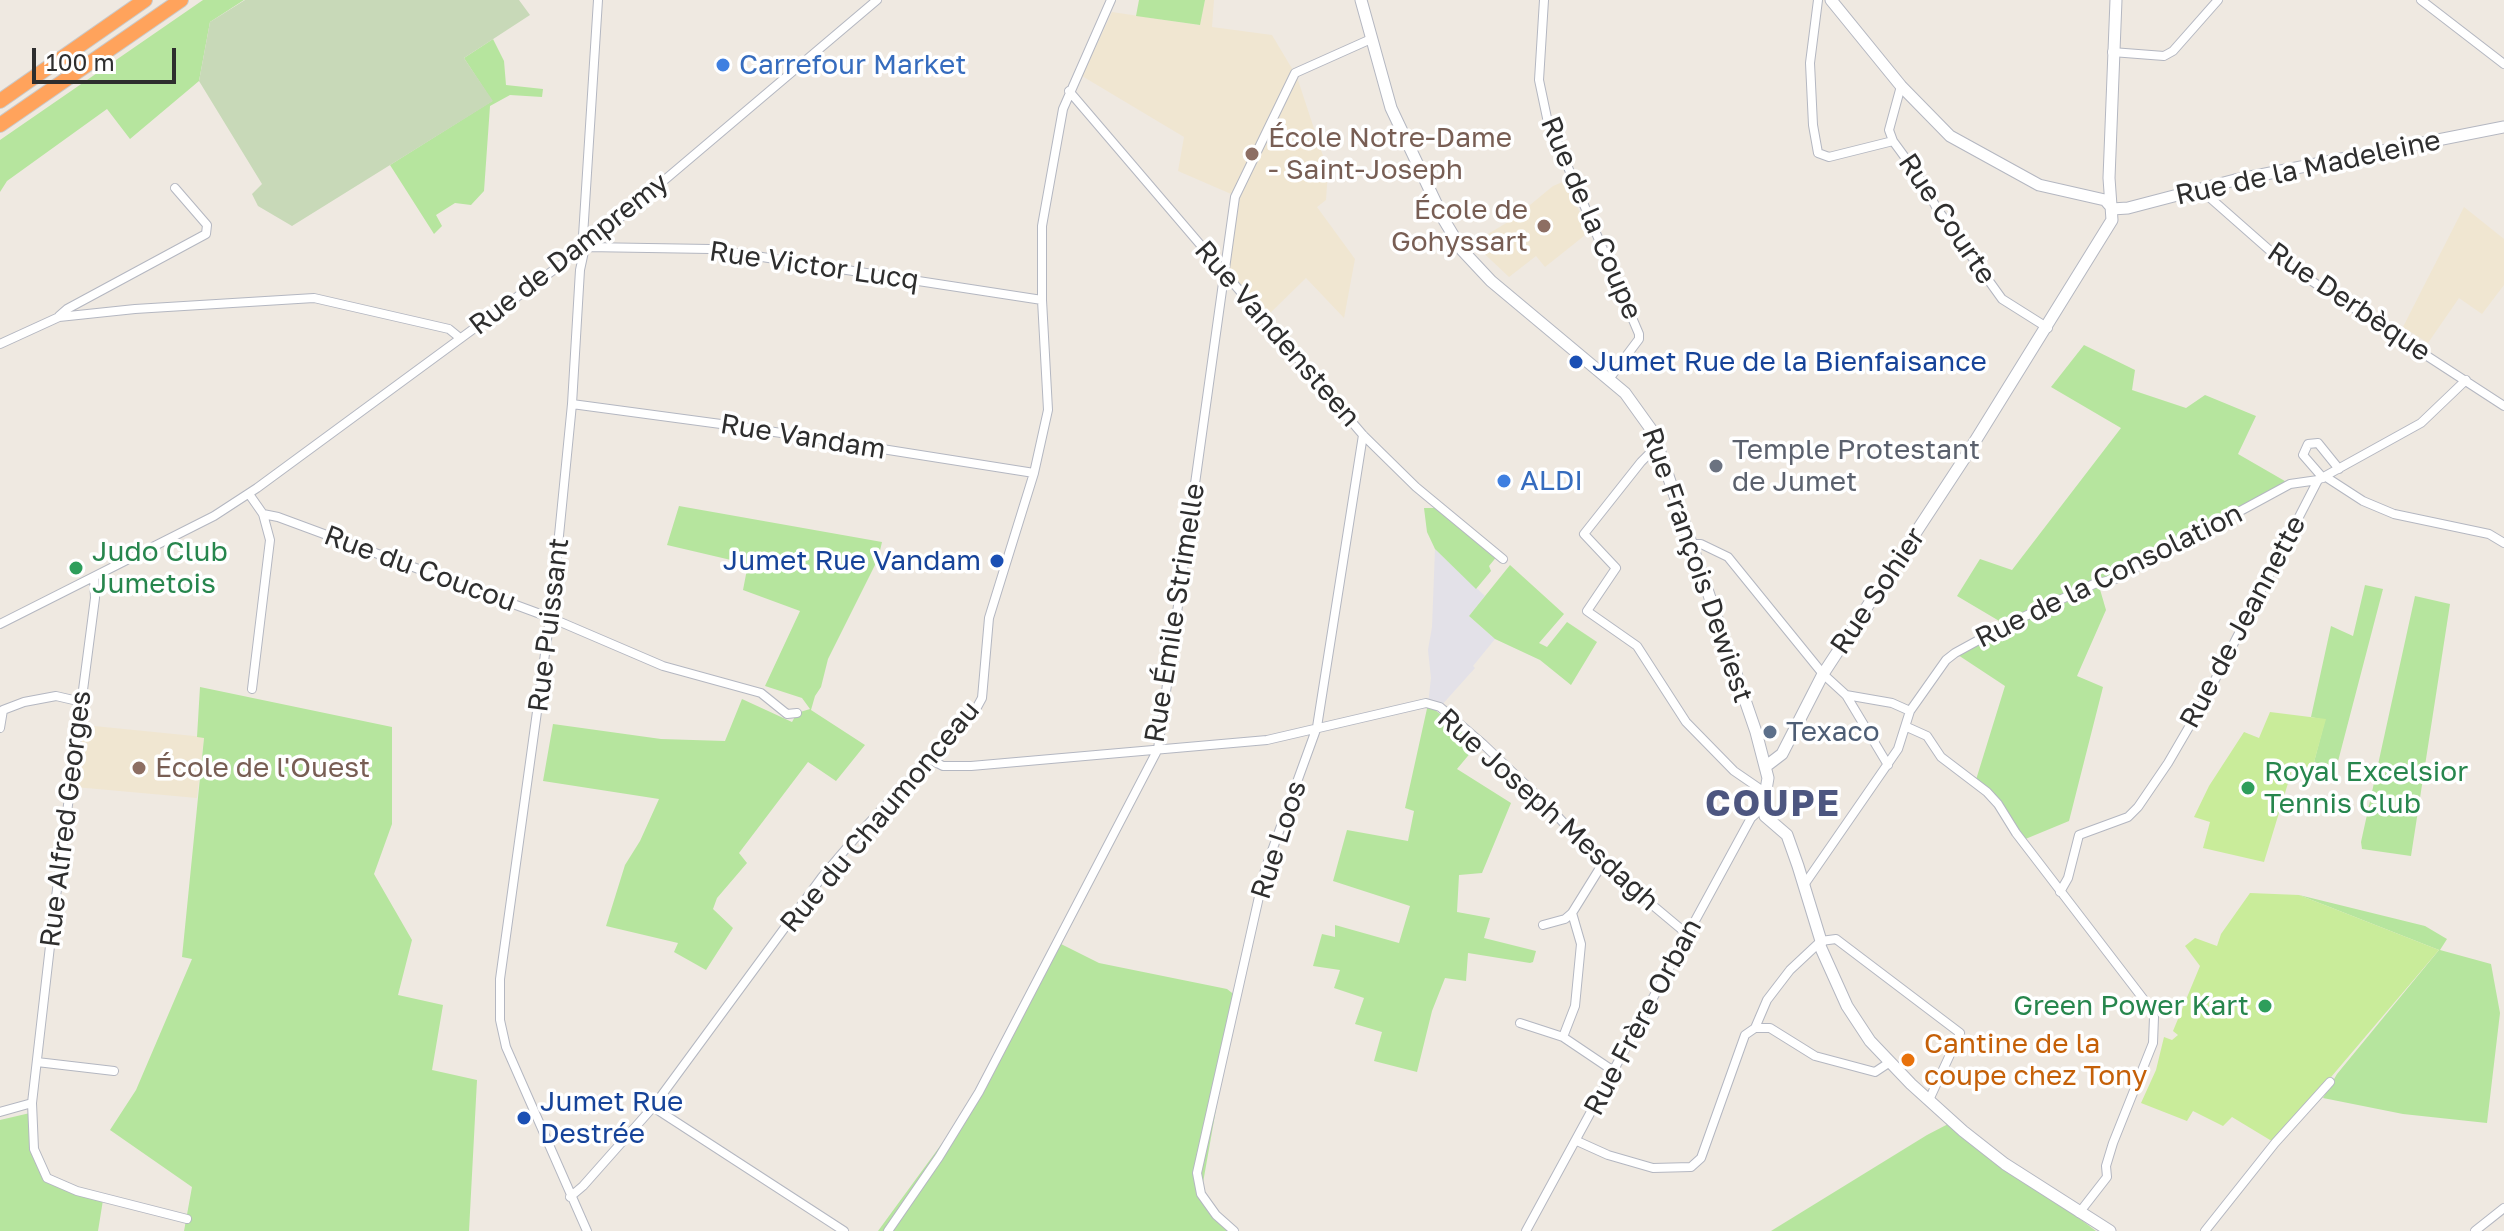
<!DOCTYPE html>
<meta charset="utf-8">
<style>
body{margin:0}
#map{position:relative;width:2504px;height:1231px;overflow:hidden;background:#efe9e1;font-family:"Golos Text",sans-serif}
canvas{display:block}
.scale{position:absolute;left:32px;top:48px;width:144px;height:36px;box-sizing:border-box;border:4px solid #2e2e2e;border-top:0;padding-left:10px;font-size:24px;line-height:28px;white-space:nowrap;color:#2e2e2e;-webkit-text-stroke:6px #fff;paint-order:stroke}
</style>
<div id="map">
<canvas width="2504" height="1231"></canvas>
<div class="scale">100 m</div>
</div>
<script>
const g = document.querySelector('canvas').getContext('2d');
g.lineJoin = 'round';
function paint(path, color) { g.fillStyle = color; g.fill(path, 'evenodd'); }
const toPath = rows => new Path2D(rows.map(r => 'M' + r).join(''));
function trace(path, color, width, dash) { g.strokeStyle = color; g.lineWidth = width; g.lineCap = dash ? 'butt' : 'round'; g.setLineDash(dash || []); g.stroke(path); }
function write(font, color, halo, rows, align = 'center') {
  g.font = font + ' "Golos Text",sans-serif'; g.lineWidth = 7; g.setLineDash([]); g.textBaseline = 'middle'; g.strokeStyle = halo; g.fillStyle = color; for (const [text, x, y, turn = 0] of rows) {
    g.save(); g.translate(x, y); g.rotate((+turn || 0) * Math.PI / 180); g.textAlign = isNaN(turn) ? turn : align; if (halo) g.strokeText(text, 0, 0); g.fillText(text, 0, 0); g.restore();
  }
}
paint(toPath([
 [1435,549,1485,596,1469,616,1495,639,1473,666,1475,668,1440,707,1428,704,1431,678,1428,650,1432,627]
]), '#e3e1e8');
paint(toPath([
 [1205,0,1214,0,1212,27,1272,35,1297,77,1328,171,1326,200,1317,207,1355,259,1344,318,1306,278,1264,319,1224,272,1238,197,1178,171,1184,137,1082,76,1112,12,1199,25],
 [1565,181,1589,232,1545,267,1536,256,1509,277,1473,243,1513,219,1553,186],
 [2464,207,2504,239,2504,285,2482,314,2459,298,2428,343,2403,327],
 [84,725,204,737,197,798,75,787]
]), '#f0e6d1');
paint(toPath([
 [203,0,244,0,210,22,199,81,130,139,107,109,7,181,0,192,0,140],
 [1139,0,1205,0,1200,25,1136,16],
 [493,39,504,61,506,85,543,89,542,97,510,95,490,106,484,191,471,205,455,203,436,215,442,226,434,234,390,165,492,101,464,58],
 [2084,345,2135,370,2132,390,2186,408,2205,395,2256,416,2238,454,2290,484,2099,586,2106,610,2077,676,2103,687,2069,821,2023,840,1975,783,2005,686,1955,653,2006,625,1957,596,1980,559,2012,570,2121,428,2051,387],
 [679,506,882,542,878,559,828,659,821,687,815,696,811,710,865,745,836,781,808,762,739,853,747,863,717,898,713,909,733,928,706,970,674,952,678,943,606,926,625,865,640,841,659,799,543,781,553,724,661,739,725,741,742,699,792,722,797,713,810,709,802,698,765,686,800,611,743,590,748,564,667,545],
 [1424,508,1441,508,1498,555,1489,566,1491,571,1476,589,1435,549,1427,532],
 [1510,565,1564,614,1539,643,1547,647,1567,622,1597,642,1571,685,1540,660,1495,639,1469,616],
 [2365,585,2383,589,2336,769,2314,762,2325,720,2311,717,2331,626,2353,636],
 [2415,596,2450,604,2411,856,2362,849,2361,842],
 [200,687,392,727,392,824,374,874,412,940,398,995,443,1005,432,1070,477,1080,469,1231,184,1231,192,1187,110,1130,136,1090,192,959,182,957,204,738,197,737],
 [1428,704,1477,745,1457,769,1511,803,1482,873,1459,875,1457,912,1490,918,1484,938,1536,951,1533,962,1530,963,1468,953,1466,981,1445,978,1432,1011,1417,1072,1374,1061,1382,1032,1355,1024,1364,998,1334,988,1340,970,1313,966,1322,934,1335,937,1335,925,1399,943,1410,906,1333,881,1347,830,1408,841,1414,811,1405,808],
 [2299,895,2425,926,2447,939,2440,950,2491,964,2500,1013,2487,1123,2403,1114,2323,1098,2337,1074,2439,950],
 [1057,942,1099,963,1227,989,1236,996,1201,1194,1238,1231,878,1231,973,1101],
 [30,1113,35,1160,47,1178,103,1200,98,1231,0,1231,0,1120],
 [1952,1122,2096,1231,1771,1231,1927,1135]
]), '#b6e59e');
paint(toPath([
 [245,0,519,0,530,15,464,58,493,101,292,226,258,206,252,194,262,184,199,81,210,22]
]), '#c8d9b8');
paint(toPath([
 [2270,712,2326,719,2311,773,2292,770,2264,862,2203,848,2210,822,2194,817,2209,786,2244,732,2259,738],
 [2250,893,2299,895,2439,950,2275,1143,2232,1117,2223,1126,2193,1111,2187,1121,2141,1103,2156,1070,2164,1037,2172,1040,2178,1035,2173,1031,2200,966,2185,946,2195,938,2217,946,2221,934]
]), '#c9ec9a');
const street = toPath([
 [1544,0,1539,80,1547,118,1639,334,1639,339,1609,379],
 [1818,0,1810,63,1813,125,1818,153,1829,157,1893,141],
 [2421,0,2504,64],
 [2112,52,2164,56,2173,51,2218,0],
 [1901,86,1889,130,1893,141,1915,171,1938,210,2002,299,2048,328],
 [1069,91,1363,435,1416,487,1503,559],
 [2200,189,2284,263,2504,406],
 [586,247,710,249,1042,300],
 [59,316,67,309,206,234,207,225,175,188],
 [0,344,59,317,135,309,314,298,449,329,460,338],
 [572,404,743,427,1034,473],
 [1658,445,1641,462,1584,534,1616,568,1587,611,1637,646,1686,722,1734,771,1766,793],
 [2326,477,2363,501,2394,514,2489,534,2504,543],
 [2323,478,2303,455,2308,444,2318,443,2339,469],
 [249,494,263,514,270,540,252,689],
 [263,514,278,517,551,618,663,666,761,693,787,714,797,713],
 [1692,544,1701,544,1728,557,1823,674,1846,695,1888,765],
 [0,624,214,516,257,488,589,244,877,0],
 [1846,695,1892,703,1910,711],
 [1907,727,1927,736,1941,757,1987,792,1998,804,2016,833,2151,1009,2154,1017,2153,1043,2113,1143,2106,1166,2107,1177,2079,1213],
 [0,728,3,710,24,702,56,696,82,702],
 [929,759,943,766,971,766,1267,740,1426,703,1440,707,1483,744,1549,807,1595,857,1687,934],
 [1804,885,1898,749,1910,711,1946,660,1955,653,2006,625,2094,584,2115,579,2290,484,2318,480],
 [2060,892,2068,878,2079,835,2128,817,2138,807,2168,763,2203,703,2318,480,2421,423,2466,380],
 [1543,925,1565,919,1572,913,1603,863],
 [1520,1023,1563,1037,1612,1070],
 [1755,1028,1770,1028,1815,1056,1875,1072,1890,1062],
 [1563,1037,1575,1006,1581,944,1572,913],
 [37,1062,114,1071],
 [32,1103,34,1149,47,1178,77,1191,187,1219],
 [653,1107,844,1231],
 [0,1112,32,1103,53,920,95,598,94,577],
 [1577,1141,1608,1155,1653,1168,1691,1167,1701,1158,1745,1035,1755,1028,1767,1000,1790,970,1821,941,1836,939,1960,1033,1929,1100],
 [570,1197,583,1186,653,1107,822,877,856,837,976,709,982,698,989,618,1034,473,1048,410,1042,300,1042,226,1063,109,1111,0],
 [587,1231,506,1047,500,1020,500,979,553,596,572,404,580,270,585,247,583,236,598,0],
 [888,1231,939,1157,979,1092,1158,749,1235,197,1295,73,1371,39],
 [1234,1231,1216,1215,1201,1194,1197,1173,1265,870,1317,727,1363,435],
 [1526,1231,1751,818,1763,807],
 [2205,1231,2275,1143,2330,1082],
 [2475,1231,2504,1208]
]);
const secondary = toPath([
 [1361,0,1391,108,1444,220,1462,250,1491,281,1625,393,1653,432,1756,732,1768,778,1763,807,1765,816,1787,835,1798,866,1821,941,1820,946,1847,1006,1870,1041,1911,1084,1963,1131,2005,1164,2110,1231],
 [1831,0,1901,86,1950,136,2039,185,2105,200,2112,208],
 [2112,209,2128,208,2235,180,2504,127],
 [1765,767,1782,754,1823,674,1964,459,2112,220,2109,178,2116,0]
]);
const highway = toPath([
 [0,101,145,0],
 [0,125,181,0]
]);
trace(street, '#b4b7c1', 10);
trace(secondary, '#b4b7c1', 13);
trace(highway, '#c9c9c9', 16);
trace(street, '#fff', 8);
trace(secondary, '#fff', 11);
trace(highway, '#ffa35c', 14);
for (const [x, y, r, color] of [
 [723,65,8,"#3f7fe0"],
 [1252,154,8,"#8d6e63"],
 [1544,226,8,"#8d6e63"],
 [1576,362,8,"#1a4fb4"],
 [1716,466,8,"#6b7280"],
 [1504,481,8,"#3f7fe0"],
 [997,561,8,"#1a4fb4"],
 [76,568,8,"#2e9e5b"],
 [1770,732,8,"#5c6f8a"],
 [139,768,8,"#8d6e63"],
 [2248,788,8,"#2e9e5b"],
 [2265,1006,8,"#2e9e5b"],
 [1908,1060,8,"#e8710a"],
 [524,1118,8,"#1a4fb4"]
]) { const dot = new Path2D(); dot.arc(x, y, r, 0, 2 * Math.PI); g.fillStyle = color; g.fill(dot); trace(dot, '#fff', 3); }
write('28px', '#366cbe', '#fff', [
 ["Carrefour Market",739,65],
 ["ALDI",1520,481]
], 'left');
write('28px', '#785e54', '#fff', [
 ["École Notre-Dame",1268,138],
 ["- Saint-Joseph",1268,170],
 ["École de",1528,210,"right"],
 ["Gohyssart",1528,242,"right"],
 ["École de l'Ouest",155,768]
], 'left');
write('28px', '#2e2e2e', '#fff', [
 ["Rue de la Madeleine",2308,168,-12],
 ["Rue de la Coupe",1591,218,67],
 ["Rue Courte",1947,219,56],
 ["Rue de Dampremy",569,254,-38],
 ["Rue Victor Lucq",814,266,8],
 ["Rue Derbèque",2349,302,34],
 ["Rue Vandensteen",1277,334,49],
 ["Rue Vandam",803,437,9],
 ["Rue François Dewiest",1697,565,71],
 ["Rue du Coucou",420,569,20],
 ["Rue de la Consolation",2109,576,-26],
 ["Rue Sohier",1878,591,-56],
 ["Rue Émile Strimelle",1175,613,-81],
 ["Rue de Jeannette",2243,622,-62],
 ["Rue Puissant",549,625,-83],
 ["Rue Joseph Mesdagh",1548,810,42],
 ["Rue du Chaumonceau",880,817,-50],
 ["Rue Alfred Georges",66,819,-83],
 ["Rue Loos",1279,840,-72],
 ["Rue Frère Orban",1643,1017,-62]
]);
write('28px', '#164399', '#fff', [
 ["Jumet Rue de la Bienfaisance",1592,362],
 ["Jumet Rue Vandam",981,561,"right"],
 ["Jumet Rue",540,1102],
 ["Destrée",540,1134]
], 'left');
write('28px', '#5b616d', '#fff', [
 ["Temple Protestant",1732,450],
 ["de Jumet",1732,482]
], 'left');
write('28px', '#27864d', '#fff', [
 ["Judo Club",92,552],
 ["Jumetois",92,584],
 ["Royal Excelsior",2264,772],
 ["Tennis Club",2264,804],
 ["Green Power Kart",2249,1006,"right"]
], 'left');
write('28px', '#4e5e75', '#fff', [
 ["Texaco",1786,732]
], 'left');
write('28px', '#c56008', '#fff', [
 ["Cantine de la",1924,1044],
 ["coupe chez Tony",1924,1076]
], 'left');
g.letterSpacing = '2px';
write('bold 36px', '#4d5680', '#fff', [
 ["COUPE",1773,805]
]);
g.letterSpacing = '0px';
</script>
